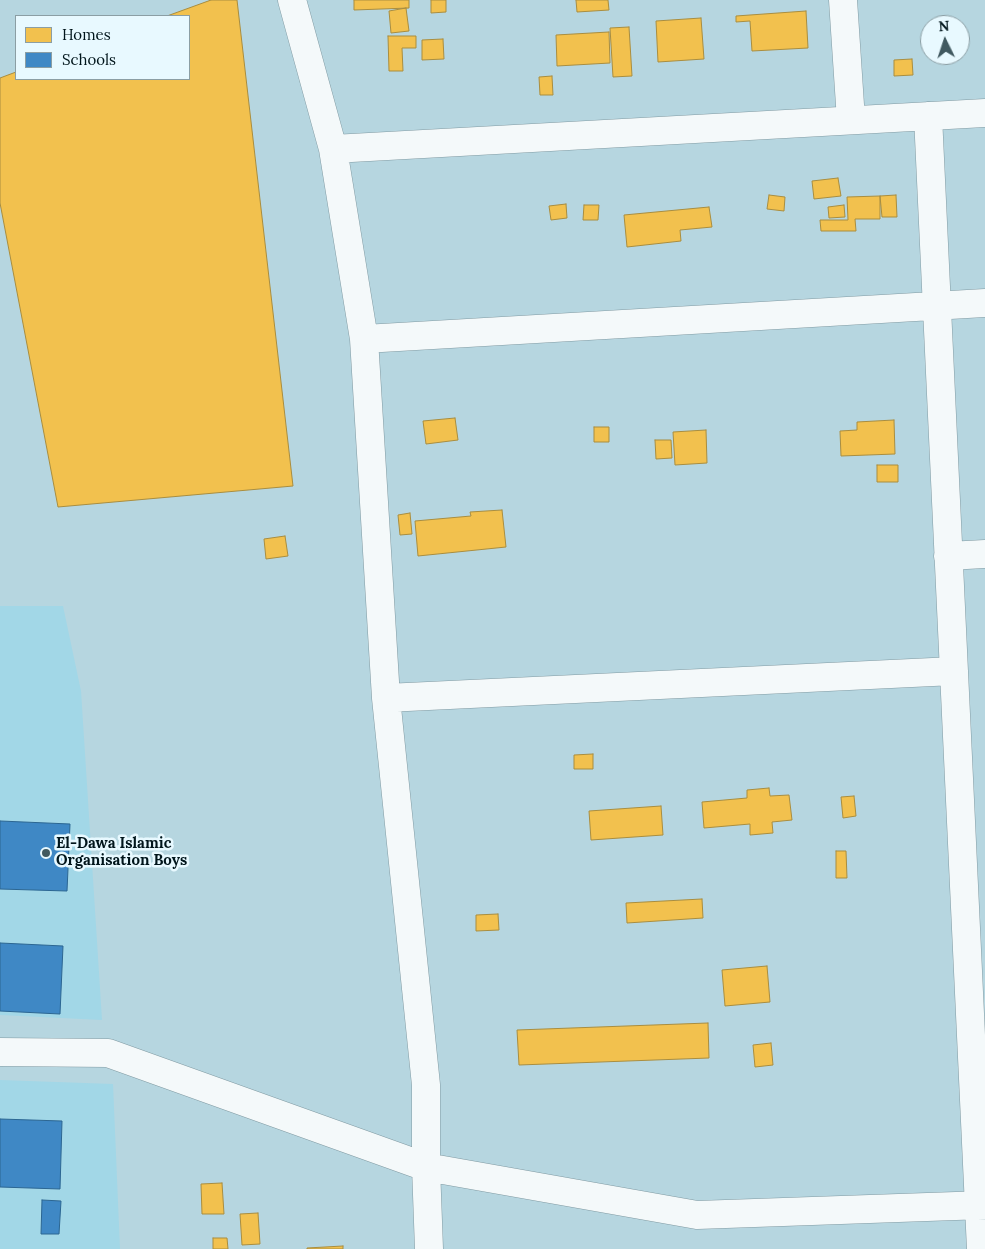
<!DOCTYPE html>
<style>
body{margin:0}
#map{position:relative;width:985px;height:1249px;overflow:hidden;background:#b6d6e0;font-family:Lora,serif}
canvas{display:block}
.legend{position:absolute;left:15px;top:15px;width:175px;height:65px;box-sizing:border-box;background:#e8f9ff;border:1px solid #8b9ea4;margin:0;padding:6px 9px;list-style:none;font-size:15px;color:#00151b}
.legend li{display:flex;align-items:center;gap:10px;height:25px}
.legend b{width:25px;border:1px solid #8b9ea4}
.north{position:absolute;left:920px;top:15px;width:50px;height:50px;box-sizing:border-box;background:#e8f9ff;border:1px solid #8b9ea4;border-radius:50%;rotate:356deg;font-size:14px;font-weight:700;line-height:20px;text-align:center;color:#00151b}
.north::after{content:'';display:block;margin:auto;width:18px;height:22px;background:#405960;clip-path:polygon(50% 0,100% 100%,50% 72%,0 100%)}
</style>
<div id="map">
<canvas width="985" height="1249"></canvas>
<ul class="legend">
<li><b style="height:14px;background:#f2c14e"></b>Homes</li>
<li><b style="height:14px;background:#3f88c5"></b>Schools</li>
</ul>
<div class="north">N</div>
</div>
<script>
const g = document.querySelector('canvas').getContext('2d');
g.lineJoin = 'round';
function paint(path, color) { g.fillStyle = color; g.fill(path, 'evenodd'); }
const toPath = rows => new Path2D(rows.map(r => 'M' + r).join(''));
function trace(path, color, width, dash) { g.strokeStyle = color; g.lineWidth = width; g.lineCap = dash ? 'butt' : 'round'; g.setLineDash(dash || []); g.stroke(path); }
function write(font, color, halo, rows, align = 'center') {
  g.font = font + ' Lora,serif'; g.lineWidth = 5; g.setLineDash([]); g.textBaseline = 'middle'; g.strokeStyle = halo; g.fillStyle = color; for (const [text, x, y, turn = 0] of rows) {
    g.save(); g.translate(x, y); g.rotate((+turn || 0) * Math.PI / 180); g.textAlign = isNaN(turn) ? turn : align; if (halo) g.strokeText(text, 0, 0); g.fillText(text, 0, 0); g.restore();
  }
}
paint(toPath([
 [0,606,63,606,81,691,102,1020,0,1015],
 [0,1080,113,1084,120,1249,0,1249]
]), '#a2d7e7');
const homes = toPath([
 [211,0,237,0,293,486,58,507,0,203,0,78,16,72,16,79,189,79,189,16,167,16,211,0],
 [354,0,409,0,409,8,354,10,354,0],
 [431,0,446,0,446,12,431,13,431,0],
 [576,0,608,0,609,10,577,12,576,0],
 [406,8,409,31,391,33,389,11,406,8],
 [806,11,808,48,752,51,750,21,736,22,736,16,806,11],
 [701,18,704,59,658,62,656,21,701,18],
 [629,27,632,76,613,77,610,28,629,27],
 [609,32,610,63,557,66,556,35,609,32],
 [388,36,416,36,416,48,402,48,403,71,389,71,388,36],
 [443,39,444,59,422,60,422,40,443,39],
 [912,59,913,75,894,76,894,60,912,59],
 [552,76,553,95,540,95,539,77,552,76],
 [838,178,841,196,814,199,812,181,838,178],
 [769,195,785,197,784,211,767,209,769,195],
 [896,195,897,217,882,217,880,196,896,195],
 [880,196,880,219,855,219,856,231,821,231,820,220,848,220,847,197,880,196],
 [566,204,567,218,551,220,549,206,566,204],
 [584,205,599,205,598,220,583,220,584,205],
 [844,205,845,217,829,218,828,207,844,205],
 [709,207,712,227,680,230,681,241,627,247,624,215,709,207],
 [455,418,458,440,426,444,423,421,455,418],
 [894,420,895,454,841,456,840,431,857,430,857,422,894,420],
 [594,427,609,427,609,442,594,442,594,427],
 [706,430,707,463,675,465,673,432,706,430],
 [655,440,671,440,672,458,656,459,655,440],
 [877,465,898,465,898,482,877,482,877,465],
 [502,510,506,547,418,556,415,521,471,516,470,512,502,510],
 [410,513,412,534,400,535,398,515,410,513],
 [285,536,288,556,266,559,264,539,285,536],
 [593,754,593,769,574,769,574,755,593,754],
 [769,788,770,796,789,795,792,820,772,822,773,833,750,835,750,824,704,828,702,802,747,798,747,790,769,788],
 [854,796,856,816,843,818,841,797,854,796],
 [661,806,663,835,591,840,589,811,661,806],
 [836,851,846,851,847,878,836,878,836,851],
 [702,899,703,918,627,923,626,903,702,899],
 [498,914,499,930,476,931,476,915,498,914],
 [767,966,770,1002,725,1006,722,970,767,966],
 [708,1023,709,1058,519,1065,517,1030,708,1023],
 [771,1043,773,1065,755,1067,753,1045,771,1043],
 [222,1183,224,1214,202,1214,201,1184,222,1183],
 [258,1213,260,1244,242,1245,240,1214,258,1213],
 [213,1238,227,1238,228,1249,213,1249,213,1238],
 [343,1246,343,1249,307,1249,307,1248,343,1246]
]);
paint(homes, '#f2c14e');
trace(homes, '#a98d3f', 1);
const schools = toPath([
 [0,821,70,824,67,891,0,889,0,821],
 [0,943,63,946,60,1014,0,1011,0,943],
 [0,1119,62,1121,60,1189,0,1187,0,1119],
 [42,1200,61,1201,59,1234,41,1234,42,1200]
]);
paint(schools, '#3f88c5');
trace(schools, '#2c6692', 1);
const street = toPath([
 [292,0,333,149,364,339,386,698,426,1085,426,1167,429,1249],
 [843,0,851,120],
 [928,116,981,1249],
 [333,149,985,113],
 [364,339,985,303],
 [948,556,985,554],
 [386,698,954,671],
 [0,1052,108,1053,426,1167,697,1215,985,1205]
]);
trace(street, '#809aa2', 29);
trace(street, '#f4f9fa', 28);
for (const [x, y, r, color] of [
 [46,853,5,"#405960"]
]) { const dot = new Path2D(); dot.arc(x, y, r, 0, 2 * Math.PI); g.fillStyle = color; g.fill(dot); trace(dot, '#e8f9ff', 2); }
write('bold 15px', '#00151b', '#e8f9ff', [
 ["El-Dawa Islamic",56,844],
 ["Organisation Boys",56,861]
], 'left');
</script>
